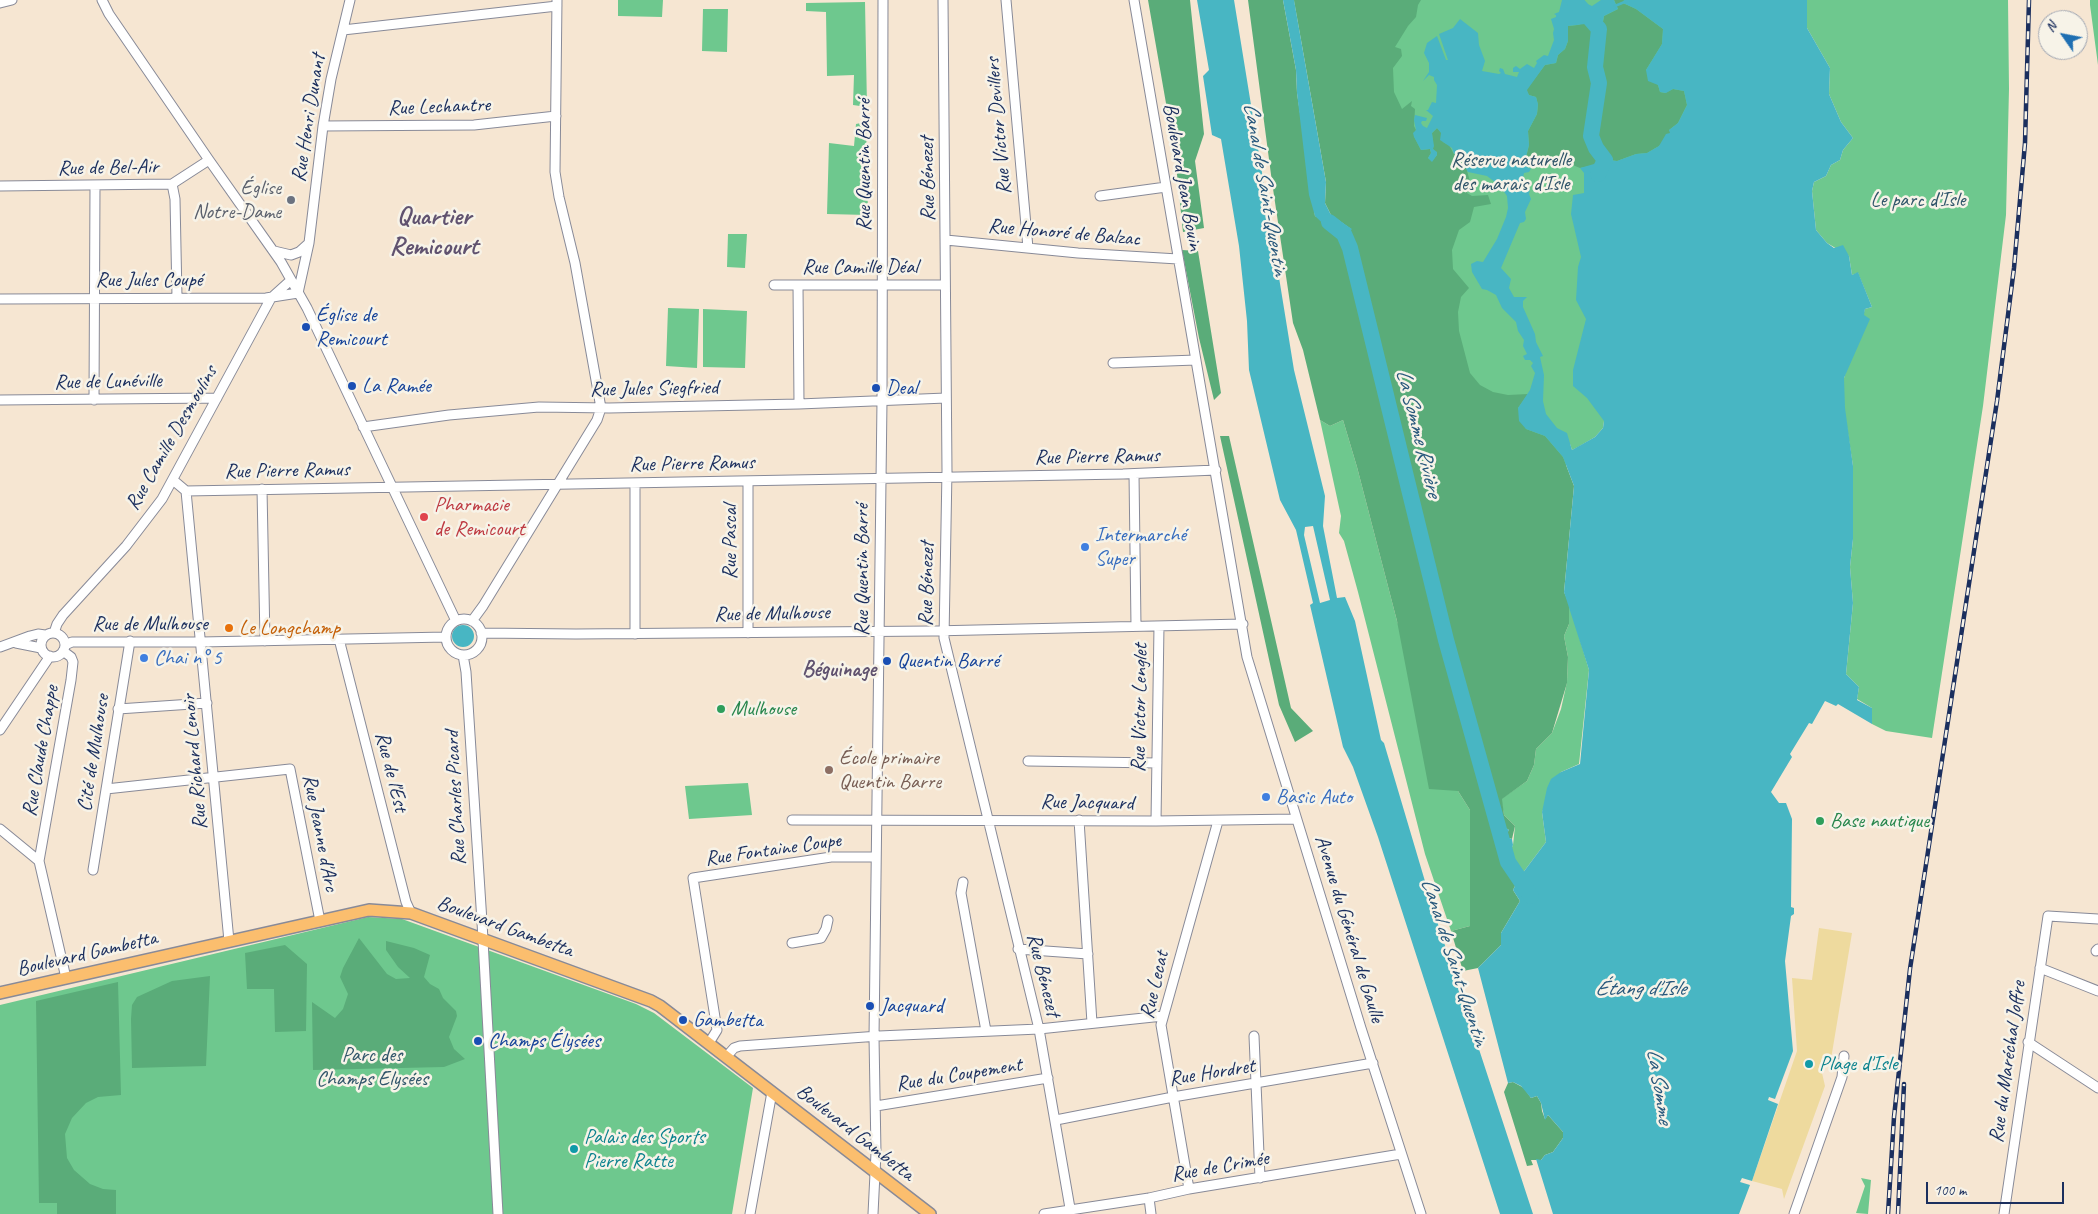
<!DOCTYPE html>
<meta charset="utf-8">
<style>
body{margin:0}
#map{position:relative;width:2098px;height:1214px;overflow:hidden;background:#f6e6d2;font-family:Caveat,sans-serif}
canvas{display:block}
.north{position:absolute;left:2038px;top:10px;width:50px;height:50px;box-sizing:border-box;background:#f7f3e8;border:1px solid #9fa5b1;border-radius:50%;rotate:303deg;font-size:14px;font-weight:700;line-height:20px;text-align:center;color:#1b2f5e}
.north::after{content:'';display:block;margin:auto;width:18px;height:22px;background:#1f6fb2;clip-path:polygon(50% 0,100% 100%,50% 72%,0 100%)}
.scale{position:absolute;left:1926px;top:1182px;width:138px;height:22px;box-sizing:border-box;border:2px solid #1b2f5e;border-top:0;padding-left:6px;font-size:15px;line-height:18px;white-space:nowrap;color:#1b2f5e;-webkit-text-stroke:4px #f7f3e8;paint-order:stroke}
</style>
<div id="map">
<canvas width="2098" height="1214"></canvas>
<div class="north">N</div>
<div class="scale">100 m</div>
</div>
<script>
const g = document.querySelector('canvas').getContext('2d');
g.lineJoin = 'round';
function paint(path, color) { g.fillStyle = color; g.fill(path, 'evenodd'); }
const toPath = rows => new Path2D(rows.map(r => 'M' + r).join(''));
function trace(path, color, width, dash) { g.strokeStyle = color; g.lineWidth = width; g.lineCap = dash ? 'butt' : 'round'; g.setLineDash(dash || []); g.stroke(path); }
function write(font, color, halo, rows, align = 'center') {
  g.font = font + ' Caveat,sans-serif'; g.lineWidth = 5; g.setLineDash([]); g.textBaseline = 'middle'; g.strokeStyle = halo; g.fillStyle = color; for (const [text, x, y, turn = 0] of rows) {
    g.save(); g.translate(x, y); g.rotate((+turn || 0) * Math.PI / 180); g.textAlign = isNaN(turn) ? turn : align; if (halo) g.strokeText(text, 0, 0); g.fillText(text, 0, 0); g.restore();
  }
}
paint(toPath([
 [618,0,663,0,662,17,618,16],
 [1294,0,1805,0,1807,11,1807,0,2008,0,2009,89,2006,215,1983,406,1932,738,1886,731,1872,724,1872,708,1857,699,1859,687,1846,674,1853,603,1850,567,1853,539,1853,466,1844,408,1844,378,1865,309,1872,307,1858,273,1852,275,1849,256,1827,243,1816,230,1812,191,1814,182,1826,176,1831,165,1840,160,1843,150,1853,138,1841,122,1829,94,1830,68,1807,28,1806,17,1604,421,1603,428,1595,437,1578,447,1572,450,1570,444,1548,559,1310,85],
 [2090,0,2098,0,2098,65,2090,5],
 [865,2,867,107,853,105,854,75,827,76,826,12,806,11,806,3],
 [703,9,728,9,727,52,702,51],
 [866,122,868,215,827,214,829,143,854,146,856,124],
 [728,234,747,234,745,268,727,267],
 [668,308,699,309,697,368,666,366],
 [703,309,747,311,745,368,703,367],
 [1320,420,1330,426,1343,420,1357,467,1397,621,1458,791,1470,810,1470,926,1451,931,1425,854,1358,592,1344,541,1339,533,1341,516],
 [1569,603,1589,670,1579,764,1561,772,1542,812,1546,842,1519,878,1508,862,1507,857,1513,845,1515,826,1504,815,1501,799,1527,781,1534,765,1536,749,1552,733,1561,709,1567,682,1568,657,1564,636,1569,624],
 [748,783,752,815,689,819,685,786],
 [368,917,402,919,636,1004,654,1013,753,1088,732,1214,0,1214,0,1005],
 [1861,1178,1871,1180,1868,1214,1856,1213,1865,1186]
]), '#6ec88e');
paint(toPath([
 [1148,0,1190,0,1204,134,1195,161,1204,228,1183,232,1175,155],
 [1248,0,1283,0,1296,70,1297,93,1315,216,1351,229,1331,215,1325,203,1326,182,1294,0,1421,0,1418,5,1416,17,1408,26,1395,47,1401,49,1402,56,1393,68,1394,92,1402,109,1412,101,1411,106,1415,109,1414,126,1416,130,1414,136,1421,150,1430,149,1431,153,1428,158,1432,161,1437,155,1433,149,1432,133,1437,128,1441,132,1443,142,1449,145,1454,154,1457,153,1463,164,1465,163,1470,182,1467,193,1472,196,1488,195,1491,204,1474,207,1470,222,1459,230,1452,250,1453,269,1469,288,1461,297,1458,312,1459,331,1470,373,1480,385,1493,392,1508,395,1528,394,1518,408,1526,429,1545,436,1563,457,1574,486,1564,592,1569,603,1569,624,1564,636,1568,657,1567,683,1552,733,1536,749,1534,765,1527,781,1502,799,1504,815,1515,826,1512,839,1509,838,1506,834,1509,830,1498,823,1499,829,1502,833,1501,838,1497,842,1500,843,1499,851,1506,862,1508,862,1519,878,1513,890,1520,901,1501,933,1501,945,1478,968,1463,971,1451,931,1470,926,1470,810,1458,791,1429,789,1397,621,1357,467,1343,420,1330,426,1320,420,1303,350,1293,323,1272,182],
 [1614,0,1624,0,1623,3,1636,9,1663,29,1662,44,1646,70,1658,85,1660,92,1665,93,1673,89,1684,91,1687,105,1678,123,1669,130,1671,133,1659,146,1647,153,1636,154,1617,161,1609,160,1606,155,1601,156,1602,161,1595,165,1580,168,1563,161,1546,158,1525,161,1529,145,1528,131,1537,114,1538,105,1536,97,1529,95,1526,90,1545,65,1556,63,1558,55,1565,49,1568,41,1568,26,1578,25,1590,21,1596,30,1602,27,1604,16,1618,9],
 [1182,250,1198,251,1221,393,1214,400,1199,338],
 [1220,436,1229,436,1291,708,1313,731,1295,742,1279,705],
 [359,938,387,974,396,979,410,978,398,967,386,950,386,941,414,948,430,955,424,977,430,984,439,989,443,998,456,1011,457,1016,449,1037,454,1049,465,1059,444,1067,313,1070,312,1002,335,1018,343,1009,348,994,340,977,343,968],
 [285,945,307,964,306,1031,275,1032,274,989,247,989,245,953],
 [210,976,206,1066,132,1068,131,1019,132,1005,137,997,172,981],
 [118,982,121,1095,98,1097,86,1103,72,1118,65,1134,67,1158,74,1170,90,1184,103,1189,116,1190,116,1214,57,1214,57,1203,39,1203,36,1001],
 [1513,1082,1524,1088,1531,1098,1537,1096,1541,1103,1542,1111,1545,1119,1548,1115,1563,1132,1563,1138,1553,1152,1545,1155,1541,1160,1531,1160,1533,1165,1527,1166,1504,1092,1508,1083]
]), '#5aac79');
paint(toPath([
 [1819,928,1852,933,1831,1059,1824,1066,1822,1073,1825,1086,1784,1199,1782,1189,1752,1181,1797,1051,1792,978,1812,980]
]), '#eeda9e');
paint(toPath([
 [1197,0,1234,0,1294,370,1325,496,1323,526,1337,598,1345,597,1355,621,1381,740,1384,743,1435,915,1533,1214,1500,1214,1378,837,1353,767,1343,747,1310,605,1313,603,1296,530,1280,500,1249,370,1247,321,1239,246,1221,139,1212,135,1203,76,1209,70],
 [1313,526,1330,600,1320,603,1304,535,1305,527],
 [1283,0,1294,0,1326,182,1325,203,1331,215,1352,229,1341,241,1315,216,1309,195,1297,93,1296,70],
 [1562,0,1579,0,1592,6,1601,0,1614,0,1618,9,1604,16,1602,27,1596,30,1590,21,1585,24,1568,26,1568,41,1565,49,1558,55,1556,63,1545,65,1527,90,1529,95,1536,97,1538,104,1537,114,1528,131,1529,145,1525,161,1527,167,1531,169,1529,172,1524,173,1523,178,1530,189,1529,194,1531,199,1525,212,1526,219,1524,222,1520,223,1501,268,1511,279,1509,288,1514,297,1527,297,1523,301,1523,307,1535,334,1536,342,1543,356,1540,357,1544,375,1543,401,1546,414,1557,428,1567,433,1572,450,1595,437,1603,428,1604,421,1587,398,1573,386,1573,370,1586,319,1576,300,1578,267,1581,257,1571,214,1573,195,1584,193,1584,173,1580,168,1601,162,1602,154,1606,155,1609,160,1617,161,1636,154,1647,153,1659,146,1666,134,1670,133,1669,130,1678,123,1687,105,1684,91,1673,89,1666,93,1660,92,1658,85,1648,81,1646,70,1662,44,1663,29,1636,9,1623,3,1624,0,1807,0,1807,28,1830,68,1829,94,1841,122,1853,138,1843,150,1840,160,1831,165,1826,176,1814,182,1812,191,1816,230,1827,243,1834,248,1843,245,1849,256,1852,275,1858,272,1872,307,1865,309,1864,315,1870,319,1844,378,1845,408,1853,466,1853,539,1850,567,1853,603,1846,674,1859,687,1857,700,1872,708,1872,724,1838,704,1836,706,1825,701,1812,724,1809,723,1790,754,1792,757,1771,792,1779,803,1786,803,1792,819,1791,907,1794,908,1794,914,1791,916,1785,961,1793,1051,1775,1099,1769,1097,1768,1100,1778,1104,1752,1181,1742,1178,1740,1182,1750,1185,1739,1214,1553,1214,1536,1159,1541,1160,1545,1155,1553,1152,1563,1138,1563,1132,1548,1115,1545,1120,1541,1103,1537,1096,1531,1098,1521,1086,1513,1082,1508,1083,1478,968,1501,945,1501,933,1520,901,1513,890,1519,878,1546,842,1542,812,1547,788,1551,779,1561,772,1580,764,1589,670,1564,592,1574,486,1563,457,1545,436,1526,429,1519,421,1518,408,1530,390,1535,373,1531,366,1533,363,1530,360,1525,360,1523,356,1527,354,1523,346,1524,340,1518,331,1516,322,1502,308,1496,295,1487,290,1482,289,1472,272,1471,264,1477,261,1483,262,1497,239,1506,217,1508,208,1507,196,1500,186,1487,176,1468,172,1465,167,1465,164,1457,153,1454,154,1452,148,1440,140,1441,133,1437,128,1432,133,1434,146,1433,149,1437,152,1437,155,1432,162,1428,158,1431,153,1430,149,1421,150,1414,137,1413,133,1416,130,1414,120,1415,115,1427,118,1426,121,1422,121,1421,123,1423,126,1427,128,1433,116,1426,110,1428,110,1432,102,1436,103,1437,85,1434,80,1434,77,1429,75,1423,81,1429,72,1429,63,1424,53,1427,43,1437,36,1446,60,1448,60,1439,34,1453,28,1460,19,1478,33,1479,45,1485,61,1482,71,1499,74,1501,73,1499,71,1500,68,1503,69,1505,74,1517,77,1519,72,1513,72,1513,68,1516,66,1520,69,1527,64,1534,68,1537,63,1536,61,1544,55,1548,56,1554,40,1553,33,1554,29,1551,19,1556,17,1556,15,1554,14,1559,12],
 '452 636a11 11 0 1 1 22 0a11 11 0 1 1-22 0Z',
 [1498,823,1509,830,1507,834,1509,838,1512,839,1513,845,1506,863,1504,858,1499,854,1500,843,1497,842,1501,838,1502,833,1497,826]
]), '#48b6c3');
trace(toPath([
 [1615,6,1629,0]
]), '#48b6c3', 2.5);
trace(toPath([
 [1574,0,1599,29,1595,67,1599,83,1591,136,1596,148,1605,160,1598,174],
 [1329,222,1344,234,1350,248,1446,640,1508,862,1531,896]
]), '#48b6c3', 16);
const minor = toPath([
 [102,0,109,14,209,160,281,262,307,308,456,621],
 [943,0,947,470,944,638,1039,1029,1071,1214],
 [1006,0,1028,248],
 [1134,0,1247,657,1361,1028,1421,1214],
 [0,3,12,0],
 [343,30,557,6],
 [323,126,474,125,556,116],
 [172,184,175,199,177,297],
 [0,186,172,184,209,160],
 [1100,196,1166,187],
 [946,240,1078,253,1178,259],
 [274,251,291,255,299,252,309,243],
 [774,285,945,285],
 [798,285,799,404],
 [298,293,309,243,323,126,331,79,350,0],
 [0,299,266,298,298,293],
 [1113,363,1196,360],
 [0,400,217,398],
 [94,400,95,186],
 [363,427,449,415,539,407,609,408,799,404,946,398],
 [1134,474,1136,626],
 [173,480,186,491,1123,474,1216,470],
 [748,481,748,633],
 [635,483,635,634],
 [262,489,265,641],
 [186,491,229,941],
 '446 637a18 18 0 1 1 36 0a18 18 0 1 1-36 0Z',
 [472,621,483,606,597,420,601,408,575,263,559,197,555,172,557,0],
 [54,633,57,624,63,615,126,546,162,499,271,298,291,280],
 [481,633,576,634,932,631,1243,624],
 '41 645a12 12 0 1 1 24 0a12 12 0 1 1-24 0Z',
 [339,639,406,902,411,913],
 [16,643,41,648],
 [65,645,72,642,201,642,446,637],
 [0,647,30,636,38,634,45,635],
 [63,651,71,657,73,662,71,680,39,861,66,978],
 [463,655,466,672,482,922,498,1214],
 [118,709,207,703],
 [0,730,50,656],
 [1028,761,1157,763],
 [106,789,290,769,320,921],
 [792,820,1156,821,1296,819],
 [1079,820,1092,1023],
 [1156,821,1159,626],
 [0,829,39,861],
 [93,870,130,641],
 [963,882,961,893,986,1031],
 [792,943,821,938,826,929,828,920],
 [1018,949,1088,954],
 [2096,951,2098,949],
 [2040,968,2098,991],
 [1254,1036,1260,1178],
 [2028,1042,2098,1088],
 [709,1043,717,1030,693,878,831,857,876,857],
 [727,1056,734,1048,740,1046,879,1036,1039,1029,1163,1016],
 [876,1106,1048,1078],
 [1056,1120,1173,1097,1373,1063],
 [1189,1189,1161,1025,1218,821],
 [1149,1198,1151,1214],
 [750,1214,772,1092],
 [873,1214,876,1153,874,1037,882,401,883,0],
 [1044,1214,1149,1198,1189,1189,1401,1154],
 [1794,1214,1842,1077,1844,1056],
 [2004,1214,2048,916,2098,919]
]);
const major = toPath([
 [0,993,369,910,411,913,651,1001,660,1006,930,1214]
]);
trace(minor, '#888a98', 11);
trace(major, '#888a98', 14);
trace(minor, '#fff', 9);
trace(major, '#fbbe6e', 11);
const rail = toPath([
 [1888,1214,1894,1117,1910,969,1997,401,2014,268,2025,143,2029,0],
 [1898,1214,1904,1084]
]);
trace(rail, '#1b2f5e', 4.5);
trace(rail, '#f7f3e8', 2.5, [8]);
for (const [x, y, r, color] of [
 [291,200,5,"#6b7280"],
 [306,327,5,"#1a4fb4"],
 [352,386,5,"#1a4fb4"],
 [876,388,5,"#1a4fb4"],
 [424,517,5,"#e0444e"],
 [1085,547,5,"#3f7fe0"],
 [229,628,5,"#e8710a"],
 [144,658,5,"#3f7fe0"],
 [887,661,5,"#1a4fb4"],
 [721,709,5,"#2e9e5b"],
 [829,770,5,"#8d6e63"],
 [1266,797,5,"#3f7fe0"],
 [1820,821,5,"#2e9e5b"],
 [870,1006,5,"#1a4fb4"],
 [683,1020,5,"#1a4fb4"],
 [478,1041,5,"#1a4fb4"],
 [1809,1064,5,"#0f9aa8"],
 [574,1149,5,"#0f9aa8"]
]) { const dot = new Path2D(); dot.arc(x, y, r, 0, 2 * Math.PI); g.fillStyle = color; g.fill(dot); trace(dot, '#f7f3e8', 2); }
write('21px', '#1b2f5e', '#f7f3e8', [
 ["Rue Lechantre",439,107,-2],
 ["Rue Henri Dunant",309,118,-81],
 ["Rue Victor Devillers",999,126,-95],
 ["Rue Quentin Barré",864,165,-90],
 ["Rue de Bel-Air",108,168,-1],
 ["Boulevard Jean Bouin",1182,177,80],
 ["Rue Bénezet",928,179,-91],
 ["Rue Honoré de Balzac",1064,233,5],
 ["Rue Camille Déal",860,267],
 ["Rue Jules Coupé",149,280],
 ["Rue de Lunéville",108,382,-1],
 ["Rue Jules Siegfried",654,389,-1],
 ["Rue Camille Desmoulins",172,438,-60],
 ["Rue Pierre Ramus",1097,457,-1],
 ["Rue Pierre Ramus",692,464,-1],
 ["Rue Pierre Ramus",287,471,-1],
 ["Rue Pascal",730,542,-90],
 ["Rue Quentin Barré",862,570,-90],
 ["Rue Bénezet",927,584,-89],
 ["Rue de Mulhouse",772,614,-1],
 ["Rue de Mulhouse",150,624],
 ["Rue Victor Lenglet",1140,708,-89],
 ["Rue Claude Chappe",41,751,-80],
 ["Cité de Mulhouse",94,753,-81],
 ["Rue Richard Lenoir",195,762,-95],
 ["Rue de l'Est",391,772,76],
 ["Rue Charles Picard",456,798,-93],
 ["Rue Jacquard",1087,803,1],
 ["Rue Jeanne d'Arc",320,833,79],
 ["Rue Fontaine Coupe",773,850,-8],
 ["Boulevard Gambetta",505,927,20],
 ["Avenue du Général de Gaulle",1349,929,73],
 ["Boulevard Gambetta",87,954,-13],
 ["Rue Bénezet",1043,975,76],
 ["Rue Lecat",1155,985,-77],
 ["Rue du Maréchal Joffre",2008,1062,-82],
 ["Rue Hordret",1212,1073,-9],
 ["Rue du Coupement",959,1075,-9],
 ["Boulevard Gambetta",855,1133,38],
 ["Rue de Crimée",1220,1167,-10]
]);
write('21px', '#30556a', '#f7f3e8', [
 ["Réserve naturelle",1511,160],
 ["des marais d'Isle",1511,184],
 ["Le parc d'Isle",1918,200],
 ["Parc des",372,1055],
 ["Champs Elysées",372,1079]
]);
write('21px', '#5b616d', '#f7f3e8', [
 ["Église",281,188],
 ["Notre-Dame",281,212]
], 'right');
write('21px', '#164399', '#f7f3e8', [
 ["Église de",316,315],
 ["Remicourt",316,339],
 ["La Ramée",362,386],
 ["Deal",886,388],
 ["Quentin Barré",897,661],
 ["Jacquard",880,1006],
 ["Gambetta",693,1020],
 ["Champs Élysées",488,1041]
], 'left');
write('21px', '#be3a42', '#f7f3e8', [
 ["Pharmacie",434,505],
 ["de Remicourt",434,529]
], 'left');
write('21px', '#366cbe', '#f7f3e8', [
 ["Intermarché",1095,535],
 ["Super",1095,559],
 ["Chai n° 5",154,658],
 ["Basic Auto",1276,797]
], 'left');
write('21px', '#c56008', '#f7f3e8', [
 ["Le Longchamp",239,628]
], 'left');
write('21px', '#27864d', '#f7f3e8', [
 ["Mulhouse",731,709],
 ["Base nautique",1830,821]
], 'left');
write('21px', '#785e54', '#f7f3e8', [
 ["École primaire",839,758],
 ["Quentin Barre",839,782]
], 'left');
write('21px', '#0d838f', '#f7f3e8', [
 ["Plage d'Isle",1819,1064],
 ["Palais des Sports",584,1137],
 ["Pierre Ratte",584,1161]
], 'left');
write('italic 22px', '#28587c', '#f7f3e8', [
 ["Canal de Saint-Quentin",1265,189,80],
 ["La Somme Rivière",1418,433,76],
 ["Canal de Saint-Quentin",1454,962,72],
 ["Étang d'Isle",1640,989],
 ["La Somme",1659,1086,81]
]);
write('bold 22px', '#60526f', '#f7f3e8', [
 ["Béguinage",839,670]
]);
write('bold 26px', '#60526f', '#f7f3e8', [
 ["Quartier",434,217],
 ["Remicourt",434,247]
]);
</script>
